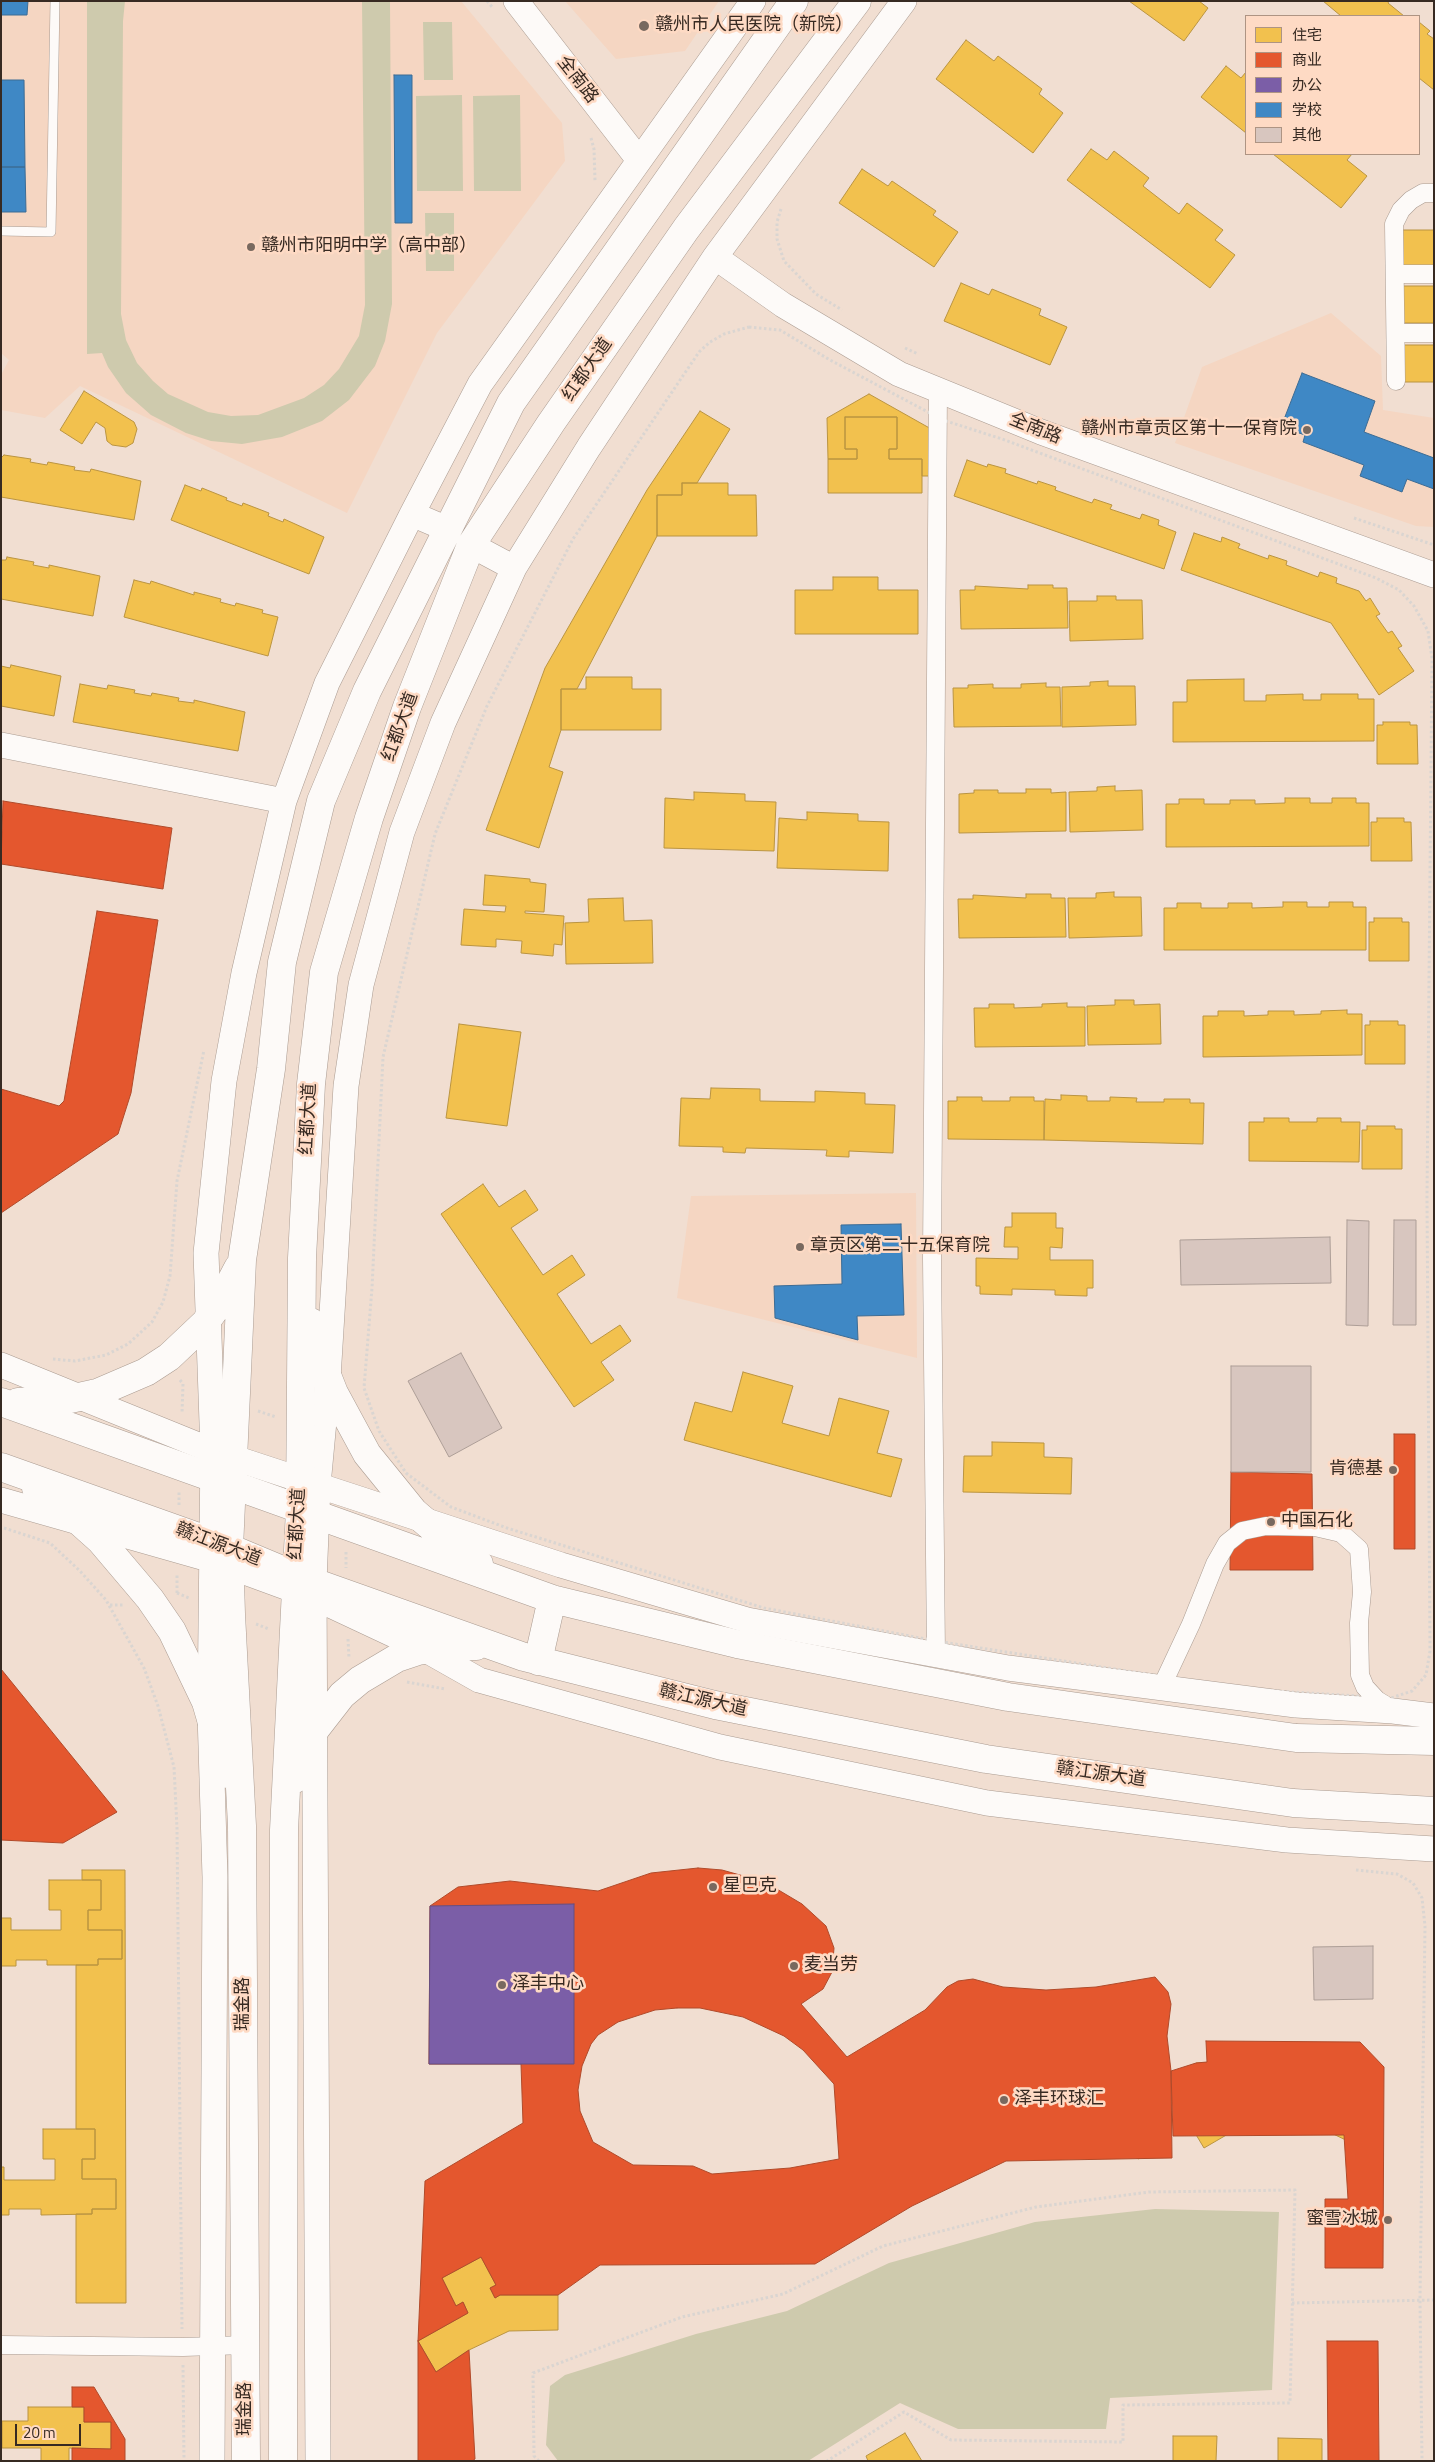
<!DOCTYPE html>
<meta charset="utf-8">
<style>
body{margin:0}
#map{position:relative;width:1435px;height:2462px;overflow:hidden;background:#f1ded1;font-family:"Titillium Web","Noto Sans SC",sans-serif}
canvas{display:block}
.frame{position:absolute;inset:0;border:2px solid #372a22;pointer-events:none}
.legend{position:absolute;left:1245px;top:15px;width:175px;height:140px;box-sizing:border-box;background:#fedac4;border:1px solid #ae9483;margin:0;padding:6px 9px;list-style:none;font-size:15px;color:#372a22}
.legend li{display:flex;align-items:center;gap:10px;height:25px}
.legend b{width:25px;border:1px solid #ae9483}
.scale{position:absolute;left:15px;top:2424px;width:66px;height:22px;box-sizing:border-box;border:2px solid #372a22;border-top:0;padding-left:6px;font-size:15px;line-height:18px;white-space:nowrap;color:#372a22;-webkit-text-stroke:4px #fedac4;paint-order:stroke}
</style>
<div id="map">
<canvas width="1435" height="2462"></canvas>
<div class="frame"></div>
<ul class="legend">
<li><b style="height:14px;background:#f2c14e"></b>住宅</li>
<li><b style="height:14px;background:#e4572e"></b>商业</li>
<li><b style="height:14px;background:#7b5ea7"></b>办公</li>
<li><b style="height:14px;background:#3f88c5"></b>学校</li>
<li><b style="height:14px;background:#d8c6bf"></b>其他</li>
</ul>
<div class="scale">20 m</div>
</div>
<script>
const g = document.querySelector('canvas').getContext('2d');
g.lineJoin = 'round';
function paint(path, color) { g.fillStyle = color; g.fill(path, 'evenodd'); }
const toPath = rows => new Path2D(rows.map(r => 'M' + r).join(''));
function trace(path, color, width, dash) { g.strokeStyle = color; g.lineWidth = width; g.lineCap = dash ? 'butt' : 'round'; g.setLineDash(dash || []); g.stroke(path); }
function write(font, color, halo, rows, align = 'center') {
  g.font = font + ' "Titillium Web","Noto Sans SC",sans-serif'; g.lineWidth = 5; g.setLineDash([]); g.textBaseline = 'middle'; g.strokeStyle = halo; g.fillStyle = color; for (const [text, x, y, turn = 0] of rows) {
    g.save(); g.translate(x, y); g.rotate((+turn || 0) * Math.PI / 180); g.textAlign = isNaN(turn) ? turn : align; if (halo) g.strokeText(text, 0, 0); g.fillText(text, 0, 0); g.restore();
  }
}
paint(toPath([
 [1,1,461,1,562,123,565,161,437,333,347,513,80,386,45,418,1,410,1,375,9,360,1,353],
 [565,1,719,1,685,51,616,59],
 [1331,313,1381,356,1383,410,1434,418,1434,527,1416,526,1175,443,1202,367],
 [916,1193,917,1358,677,1298,691,1196]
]), '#f5d6c2');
paint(toPath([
 [87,1,125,1,123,21,121,314,126,340,137,363,153,381,168,394,208,412,231,416,258,415,304,398,324,385,339,369,359,336,365,305,362,1,390,1,392,304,385,341,375,366,349,400,322,421,282,437,242,444,211,441,186,433,151,415,126,393,108,367,102,353,87,354],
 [423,22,452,22,453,80,424,80],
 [462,95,463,191,417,191,416,96],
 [520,95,521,191,474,191,473,96],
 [425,213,454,213,454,271,426,271],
 [1155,2209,1279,2212,1272,2390,1110,2398,1106,2429,958,2429,900,2403,808,2461,558,2461,546,2445,550,2386,565,2375,696,2334,787,2311,889,2263,1035,2222]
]), '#cecaad');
const homes = toPath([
 [1129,1,1199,1,1208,8,1184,41,1129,1],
 [1323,1,1389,1,1388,3,1404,16,1341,16,1323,1],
 [1419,22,1430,31,1427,34,1434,39,1434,90,1419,78,1419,22],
 [966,40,994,61,998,56,1042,89,1039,94,1063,113,1033,153,936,79,966,40],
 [1226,66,1241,78,1246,72,1246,133,1201,97,1226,66],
 [1091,149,1107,160,1114,151,1149,178,1143,186,1179,214,1187,203,1223,230,1215,240,1235,255,1210,288,1067,180,1091,149],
 [1273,154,1352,154,1347,160,1367,176,1341,208,1273,154],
 [862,169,888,186,892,181,936,211,933,215,958,232,934,267,839,203,862,169],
 [1402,230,1434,230,1434,266,1402,266,1402,230],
 [961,283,989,295,992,289,1041,309,1039,315,1067,327,1050,365,944,321,961,283],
 [1401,286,1434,286,1434,323,1401,323,1401,286],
 [1402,345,1434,345,1434,382,1402,382,1402,345],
 [84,391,134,422,137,429,133,443,126,447,112,445,107,441,105,428,96,422,82,444,60,430,84,391],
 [869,394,933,430,933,476,922,476,922,459,889,459,889,449,897,449,897,417,845,417,845,449,857,449,857,459,828,459,827,418,869,394],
 [700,411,730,429,697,483,682,483,682,495,657,495,657,536,577,689,561,689,561,730,549,767,563,772,539,848,486,830,545,668,647,490,700,411],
 [845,417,897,417,897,449,889,449,889,459,922,459,922,493,828,493,828,459,857,459,857,449,845,449,845,417],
 [4,455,31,459,30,462,47,465,48,462,75,467,74,470,90,472,91,469,141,481,134,520,1,497,1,458,4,455],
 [967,460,987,467,988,464,1006,469,1005,473,1037,484,1038,481,1056,487,1055,490,1092,503,1094,499,1112,505,1110,509,1140,519,1142,514,1159,520,1158,525,1176,532,1164,569,954,496,967,460],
 [682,483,728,483,728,495,756,495,757,536,657,536,657,495,682,495,682,483],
 [185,485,201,491,202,488,227,498,226,500,242,506,243,503,269,513,268,516,283,522,284,519,324,537,309,574,171,520,185,485],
 [1194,533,1221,542,1222,537,1240,544,1238,548,1268,559,1269,555,1287,561,1286,565,1318,577,1320,572,1337,578,1336,583,1359,591,1366,601,1370,598,1380,614,1376,616,1388,633,1392,631,1402,646,1398,648,1414,671,1379,695,1331,623,1181,570,1194,533],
 [7,557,34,562,33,565,49,568,49,565,100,576,93,616,1,599,1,560,6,560,7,557],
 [833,577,878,577,878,590,918,590,918,634,795,634,795,590,833,590,833,577],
 [134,580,150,584,151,581,194,595,194,592,221,599,220,602,235,606,236,603,263,610,262,613,278,617,268,656,124,617,134,580],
 [1028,585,1053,585,1053,588,1067,588,1068,628,961,629,960,590,975,590,975,586,1028,589,1028,585],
 [1097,596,1116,596,1116,600,1142,600,1143,639,1070,641,1069,601,1097,601,1097,596],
 [11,665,61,676,54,716,1,706,1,666,10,668,11,665],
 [586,677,632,677,632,689,661,689,661,730,561,730,561,689,586,689,586,677],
 [1244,679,1244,701,1266,701,1266,695,1303,694,1303,700,1321,700,1321,694,1358,694,1358,699,1374,699,1374,741,1173,742,1173,702,1187,702,1187,680,1244,679],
 [1108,681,1108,686,1135,686,1136,725,1062,727,1062,687,1090,686,1090,682,1108,681],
 [1046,683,1046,687,1060,687,1061,726,954,727,953,688,968,688,968,685,993,684,993,688,1021,688,1021,684,1046,683],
 [80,684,107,689,108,685,135,690,134,693,151,696,152,693,179,698,178,701,194,703,194,700,245,712,238,751,73,722,80,684],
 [1383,722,1410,722,1410,725,1417,725,1418,764,1377,764,1377,725,1383,725,1383,722],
 [1115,786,1115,791,1142,790,1143,830,1070,832,1069,792,1097,791,1097,787,1115,786],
 [1026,789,1051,789,1051,793,1066,792,1066,831,959,833,959,794,974,793,974,790,998,790,998,793,1026,793,1026,789],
 [694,792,745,794,745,801,776,802,774,851,664,848,665,798,694,800,694,792],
 [1285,798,1310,798,1310,803,1332,803,1332,798,1356,798,1356,803,1369,803,1369,846,1166,847,1166,804,1179,804,1179,799,1204,799,1204,804,1230,804,1230,800,1255,800,1255,804,1285,803,1285,798],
 [807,812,858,814,858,821,889,822,888,871,777,868,779,818,807,820,807,812],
 [1377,818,1404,818,1404,822,1411,822,1412,861,1371,861,1371,822,1377,822,1377,818],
 [485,875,530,879,530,882,546,884,544,912,525,911,525,913,564,916,562,945,554,944,553,956,521,953,522,941,496,939,496,947,461,945,464,909,505,912,506,906,483,905,485,875],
 [1114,892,1114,897,1141,897,1142,936,1069,938,1068,898,1096,898,1096,893,1114,892],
 [1026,894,1051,894,1051,898,1065,898,1066,937,959,938,958,899,973,899,973,895,1026,898,1026,894],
 [623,898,624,921,652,920,653,963,566,964,565,923,589,922,588,899,623,898],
 [1283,902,1307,902,1307,907,1329,907,1329,902,1353,902,1353,907,1366,907,1366,950,1164,950,1164,908,1177,908,1177,903,1201,903,1201,908,1228,908,1228,903,1252,903,1252,908,1283,907,1283,902],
 [1374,918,1402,918,1402,922,1409,922,1409,961,1369,961,1369,922,1374,922,1374,918],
 [1115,1000,1134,1000,1134,1005,1160,1004,1161,1044,1088,1045,1087,1006,1115,1005,1115,1000],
 [1067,1003,1067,1007,1085,1007,1085,1046,975,1047,974,1008,989,1008,989,1004,1014,1004,1014,1008,1042,1007,1042,1004,1067,1003],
 [1347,1010,1347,1014,1362,1014,1362,1055,1203,1057,1203,1016,1218,1016,1218,1011,1244,1011,1244,1016,1268,1015,1268,1011,1294,1011,1294,1015,1321,1014,1321,1011,1347,1010],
 [1370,1021,1398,1021,1398,1025,1405,1025,1405,1064,1365,1064,1365,1025,1370,1025,1370,1021],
 [459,1024,521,1032,507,1126,446,1118,459,1024],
 [711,1088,760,1089,760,1101,815,1102,815,1091,865,1093,865,1104,895,1105,893,1153,849,1151,849,1157,826,1156,827,1150,746,1148,745,1153,723,1152,723,1147,679,1146,681,1098,710,1099,711,1088],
 [1061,1095,1087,1096,1087,1101,1110,1101,1110,1097,1137,1098,1136,1102,1164,1102,1164,1099,1190,1099,1190,1103,1204,1103,1203,1144,1044,1140,1045,1099,1061,1100,1061,1095],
 [957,1097,982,1097,982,1101,1010,1101,1010,1097,1034,1097,1034,1101,1044,1101,1044,1140,948,1139,948,1101,957,1101,957,1097],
 [1264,1118,1289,1118,1289,1122,1317,1122,1317,1118,1341,1118,1341,1122,1360,1122,1359,1162,1249,1161,1249,1122,1264,1122,1264,1118],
 [1367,1126,1395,1126,1395,1129,1402,1129,1402,1169,1362,1169,1362,1130,1367,1130,1367,1126],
 [483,1184,499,1207,525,1190,538,1210,511,1228,543,1275,572,1255,585,1275,557,1294,591,1344,620,1325,631,1341,601,1362,614,1380,574,1407,441,1214,483,1184],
 [1012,1213,1056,1213,1056,1228,1063,1228,1062,1248,1050,1247,1050,1260,1093,1260,1093,1288,1087,1288,1087,1296,1055,1295,1055,1290,1012,1289,1012,1295,980,1294,980,1286,976,1286,976,1258,1018,1259,1018,1247,1004,1247,1005,1227,1012,1227,1012,1213],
 [743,1372,793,1386,782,1423,829,1436,839,1398,889,1411,877,1453,902,1459,891,1497,684,1440,695,1402,732,1412,743,1372],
 [992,1442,1044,1443,1044,1457,1072,1458,1071,1494,963,1492,964,1456,992,1456,992,1442],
 [82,1870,125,1870,126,2303,76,2303,76,2214,92,2214,92,2209,116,2209,116,2179,82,2179,82,2159,95,2159,95,2129,76,2129,76,1965,98,1965,98,1959,122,1959,122,1930,88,1930,88,1910,101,1910,101,1880,82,1880,82,1870],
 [49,1880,101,1880,101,1910,88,1910,88,1930,122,1930,122,1959,98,1959,98,1965,47,1965,47,1960,16,1960,16,1966,1,1966,1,1918,11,1918,11,1930,61,1930,61,1910,49,1910,49,1880],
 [1364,2059,1364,2084,1343,2085,1343,2107,1381,2125,1369,2151,1329,2132,1235,2130,1204,2148,1189,2123,1218,2106,1218,2090,1196,2091,1196,2063,1258,2061,1258,2104,1312,2104,1311,2060,1364,2059],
 [1021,2066,1029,2083,1017,2088,1024,2113,1082,2112,1081,2068,1135,2067,1135,2093,1114,2093,1114,2115,1152,2133,1139,2159,1099,2140,1017,2144,1016,2134,995,2135,1003,2147,929,2190,922,2178,902,2190,907,2200,871,2221,853,2190,884,2172,880,2165,860,2176,842,2145,902,2110,926,2151,989,2115,986,2100,972,2107,965,2087,1021,2066],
 [43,2129,95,2129,95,2159,82,2159,82,2179,116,2179,116,2209,92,2209,92,2214,41,2215,41,2209,9,2209,9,2215,1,2215,1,2167,4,2167,4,2180,55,2180,55,2159,43,2159,43,2129],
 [630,2186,673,2186,674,2215,665,2215,665,2227,746,2226,746,2215,736,2215,735,2186,779,2186,779,2215,770,2215,770,2225,813,2224,813,2261,592,2264,592,2228,641,2227,641,2215,630,2215,630,2186],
 [481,2257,496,2285,490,2288,495,2298,500,2295,558,2295,558,2330,509,2331,469,2350,436,2372,418,2341,468,2313,463,2302,456,2306,442,2278,481,2257],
 [28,2407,84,2407,84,2422,111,2422,111,2449,69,2448,69,2461,41,2461,41,2448,2,2448,2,2421,28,2421,28,2407],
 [905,2433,922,2461,868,2461,866,2456,905,2433],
 [1173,2436,1217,2436,1216,2461,1173,2461,1173,2436],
 [1278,2438,1322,2439,1322,2461,1278,2461,1278,2438]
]);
paint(homes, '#f2c14e');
trace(homes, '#ba9441', 1);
const shops = toPath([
 [3,801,172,828,163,889,1,864,3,801],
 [97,911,158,920,131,1093,118,1134,1,1213,1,1089,59,1106,64,1101,97,911],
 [1394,1434,1415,1434,1415,1549,1394,1549,1394,1434],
 [1231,1472,1312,1474,1313,1570,1230,1570,1231,1472],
 [1,1669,117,1812,63,1843,1,1840,1,1669],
 [698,1868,722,1870,765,1882,802,1904,826,1926,834,1948,832,1972,823,1989,801,2004,847,2057,925,2010,947,1987,958,1981,973,1979,1003,1987,1046,1990,1096,1987,1155,1977,1168,1992,1171,2004,1167,2036,1171,2071,1172,2158,1006,2161,912,2206,815,2264,600,2265,558,2295,500,2295,495,2298,490,2288,496,2285,481,2257,442,2278,456,2306,463,2302,468,2313,418,2341,425,2181,523,2123,521,2064,429,2064,430,1906,458,1887,510,1881,598,1891,651,1873,698,1868],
 [677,2008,700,2008,743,2017,784,2036,803,2050,834,2084,839,2159,790,2168,712,2174,693,2166,633,2165,593,2142,580,2111,578,2090,582,2066,591,2044,598,2035,618,2022,655,2010,677,2008],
 [1206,2041,1360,2042,1384,2067,1383,2268,1325,2268,1325,2199,1348,2199,1344,2135,1173,2136,1171,2071,1196,2063,1207,2062,1206,2041],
 [418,2341,436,2372,469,2350,475,2459,472,2461,418,2461,418,2341],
 [1327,2341,1378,2341,1379,2461,1328,2461,1327,2341],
 [72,2387,94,2387,125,2439,125,2461,72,2461,72,2448,111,2449,111,2422,84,2422,84,2407,72,2407,72,2387]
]);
paint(shops, '#e4572e');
trace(shops, '#b04a2a', 1);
const offices = toPath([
 [574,1904,574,2064,429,2064,430,1906,574,1904]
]);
paint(offices, '#7b5ea7');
trace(offices, '#674e7f', 1);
const schools = toPath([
 [1,1,28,1,27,15,1,15,1,1],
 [394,75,412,75,412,223,395,223,394,75],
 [1,80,24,80,25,167,1,167,1,80],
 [1,167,25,167,26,212,1,212,1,167],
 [1302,373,1375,401,1364,432,1434,458,1434,489,1407,479,1402,492,1360,476,1364,465,1303,442,1305,435,1281,427,1302,373],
 [901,1224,904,1315,857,1316,858,1340,775,1318,774,1286,842,1284,841,1225,901,1224]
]);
paint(schools, '#3f88c5');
trace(schools, '#3d6c94', 1);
const building = toPath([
 [1347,1220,1369,1221,1368,1326,1346,1325,1347,1220],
 [1394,1220,1416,1220,1416,1325,1393,1325,1394,1220],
 [1330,1237,1331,1283,1181,1285,1180,1240,1330,1237],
 [461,1353,502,1428,449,1457,408,1381,461,1353],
 [1231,1366,1311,1366,1311,1472,1231,1472,1231,1366],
 [1373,1946,1373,1999,1314,2000,1313,1947,1373,1946]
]);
paint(building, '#d8c6bf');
trace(building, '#ad9e97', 1);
const lane = toPath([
 [1,231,51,232,55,1]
]);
const street = toPath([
 [1395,274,1434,274],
 [1396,333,1434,333],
 [1396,381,1394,224,1401,210,1411,200,1423,193,1434,193],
 [936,1655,932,1258,938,390],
 [1161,1688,1191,1624,1215,1564,1227,1543,1242,1531,1266,1526,1315,1527,1341,1533,1359,1549,1362,1592,1359,1623,1360,1675,1365,1687,1377,1700,1393,1710],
 [1,2345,183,2347,246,2345]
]);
const secondary = toPath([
 [516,1,639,160],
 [715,257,783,305,899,374,1041,432,1434,575],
 [412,514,447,529],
 [471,545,514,568],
 [1,745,284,801],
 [1,1365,213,1451,561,1565,747,1620,1008,1668,1296,1705,1393,1711,1434,1716],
 [1,1500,212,1560,313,1597,426,1650,479,1680,720,1747,987,1803,1287,1840,1434,1849],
 [212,2461,215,1877,210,1713,213,1451,206,1253,224,1081,244,973,284,801,327,683,412,514,480,384,753,1],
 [318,2461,314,1582,318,1485,328,1378,346,1086,361,985,402,832,443,723,514,568,589,447,715,257,904,1]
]);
const primary = toPath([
 [311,1322,321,1360,334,1393,367,1454,414,1512,442,1536,479,1564],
 [1,1402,552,1599,737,1644,1008,1697,1296,1738,1434,1741],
 [18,1402,70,1399,97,1393,146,1372,169,1357,205,1323,219,1304,238,1268],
 [1,1467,229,1548,296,1576,524,1657,715,1705,986,1759,1293,1803,1434,1811],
 [36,1488,72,1515,100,1540,150,1599,172,1631,206,1702,227,1774],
 [538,1661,552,1599],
 [295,1779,304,1752,314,1731,342,1695,360,1680,397,1658,418,1651,439,1647,476,1646],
 [246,2461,242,1826,231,1614,229,1548,242,1260,271,1069,282,962,321,801,367,691,511,403,794,1],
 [283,2461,284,1830,300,1510,302,1258,311,1084,324,972,369,818,407,707,471,545,551,423,686,229,857,1]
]);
trace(lane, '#aa9b91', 10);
trace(street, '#aa9b91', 19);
trace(secondary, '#aa9b91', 26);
trace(primary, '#aa9b91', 29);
trace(toPath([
 [487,1,493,8],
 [591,138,594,149,595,181],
 [781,209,777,222,777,239,784,261,816,294,842,310],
 [749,327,780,330,830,360,943,420,1002,439,1376,578,1399,590,1414,606,1428,631,1432,658,1427,1198,1430,1651,1426,1675,1412,1691,1391,1698,1242,1689,936,1641,764,1608,507,1528,451,1507,406,1473,379,1431,364,1388,372,1288,383,1057,435,834,487,706,573,539,699,352,710,342,724,334,749,327],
 [905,348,918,354],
 [1354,518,1434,545],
 [53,1359,75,1361,106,1355,128,1344,152,1322,163,1302,170,1276,177,1181,204,1050],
 [180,1380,183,1384,182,1413],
 [258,1411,276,1417],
 [179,1505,179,1492],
 [4,1528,50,1543,80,1571,106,1600,144,1668,158,1706,174,1767,177,1828,182,2329],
 [346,1552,346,1568],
 [177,1593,189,1598],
 [177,1593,177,1574],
 [110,1605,123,1605],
 [256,1624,269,1629],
 [348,1639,349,1658],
 [407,1682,445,1689],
 [1356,1870,1397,1874,1413,1883,1422,1898,1425,1926,1420,2300,1422,2461],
 [1292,2303,1434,2300],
 [183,2365,184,2461],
 [539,2461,534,2456,533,2373,682,2317,783,2294,883,2246,1036,2207,1149,2192,1295,2190,1290,2403,1123,2405,1123,2442,951,2440,904,2412,827,2461]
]), '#dad5d1', 3, [2.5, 2.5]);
trace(lane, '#fdfaf8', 9);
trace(street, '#fdfaf8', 18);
trace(secondary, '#fdfaf8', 25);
trace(primary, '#fdfaf8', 28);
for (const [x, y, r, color] of [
 [644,26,6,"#78695f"],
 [251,247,5,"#78695f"],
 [1307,430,5,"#78695f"],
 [800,1247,5,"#78695f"],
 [1393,1470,5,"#78695f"],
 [1271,1522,5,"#78695f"],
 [713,1887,5,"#78695f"],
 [794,1966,5,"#78695f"],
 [502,1985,5,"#78695f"],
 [1004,2100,5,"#78695f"],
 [1388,2220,5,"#78695f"]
]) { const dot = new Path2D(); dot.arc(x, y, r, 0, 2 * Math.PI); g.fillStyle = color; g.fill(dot); trace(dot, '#fedac4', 2); }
write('18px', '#372a22', '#fedac4', [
 ["赣州市人民医院（新院）",655,26],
 ["赣州市阳明中学（高中部）",261,247],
 ["赣州市章贡区第十一保育院",1297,430,"right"],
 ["章贡区第二十五保育院",810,1247],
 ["肯德基",1383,1470,"right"],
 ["中国石化",1281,1522],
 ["星巴克",723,1887],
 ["麦当劳",804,1966],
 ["泽丰中心",512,1985],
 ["泽丰环球汇",1014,2100],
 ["蜜雪冰城",1378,2220,"right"]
], 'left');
write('18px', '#372a22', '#fedac4', [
 ["全南路",577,80,52],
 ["红都大道",588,370,-55],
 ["全南路",1035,429,22],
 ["红都大道",401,727,-70],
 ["红都大道",309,1119,-87],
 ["红都大道",298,1524,-87],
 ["赣江源大道",218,1545,21],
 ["赣江源大道",703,1701,13],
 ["赣江源大道",1101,1775,8],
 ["瑞金路",244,2004,-90],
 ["瑞金路",246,2409,-90]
]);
</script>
